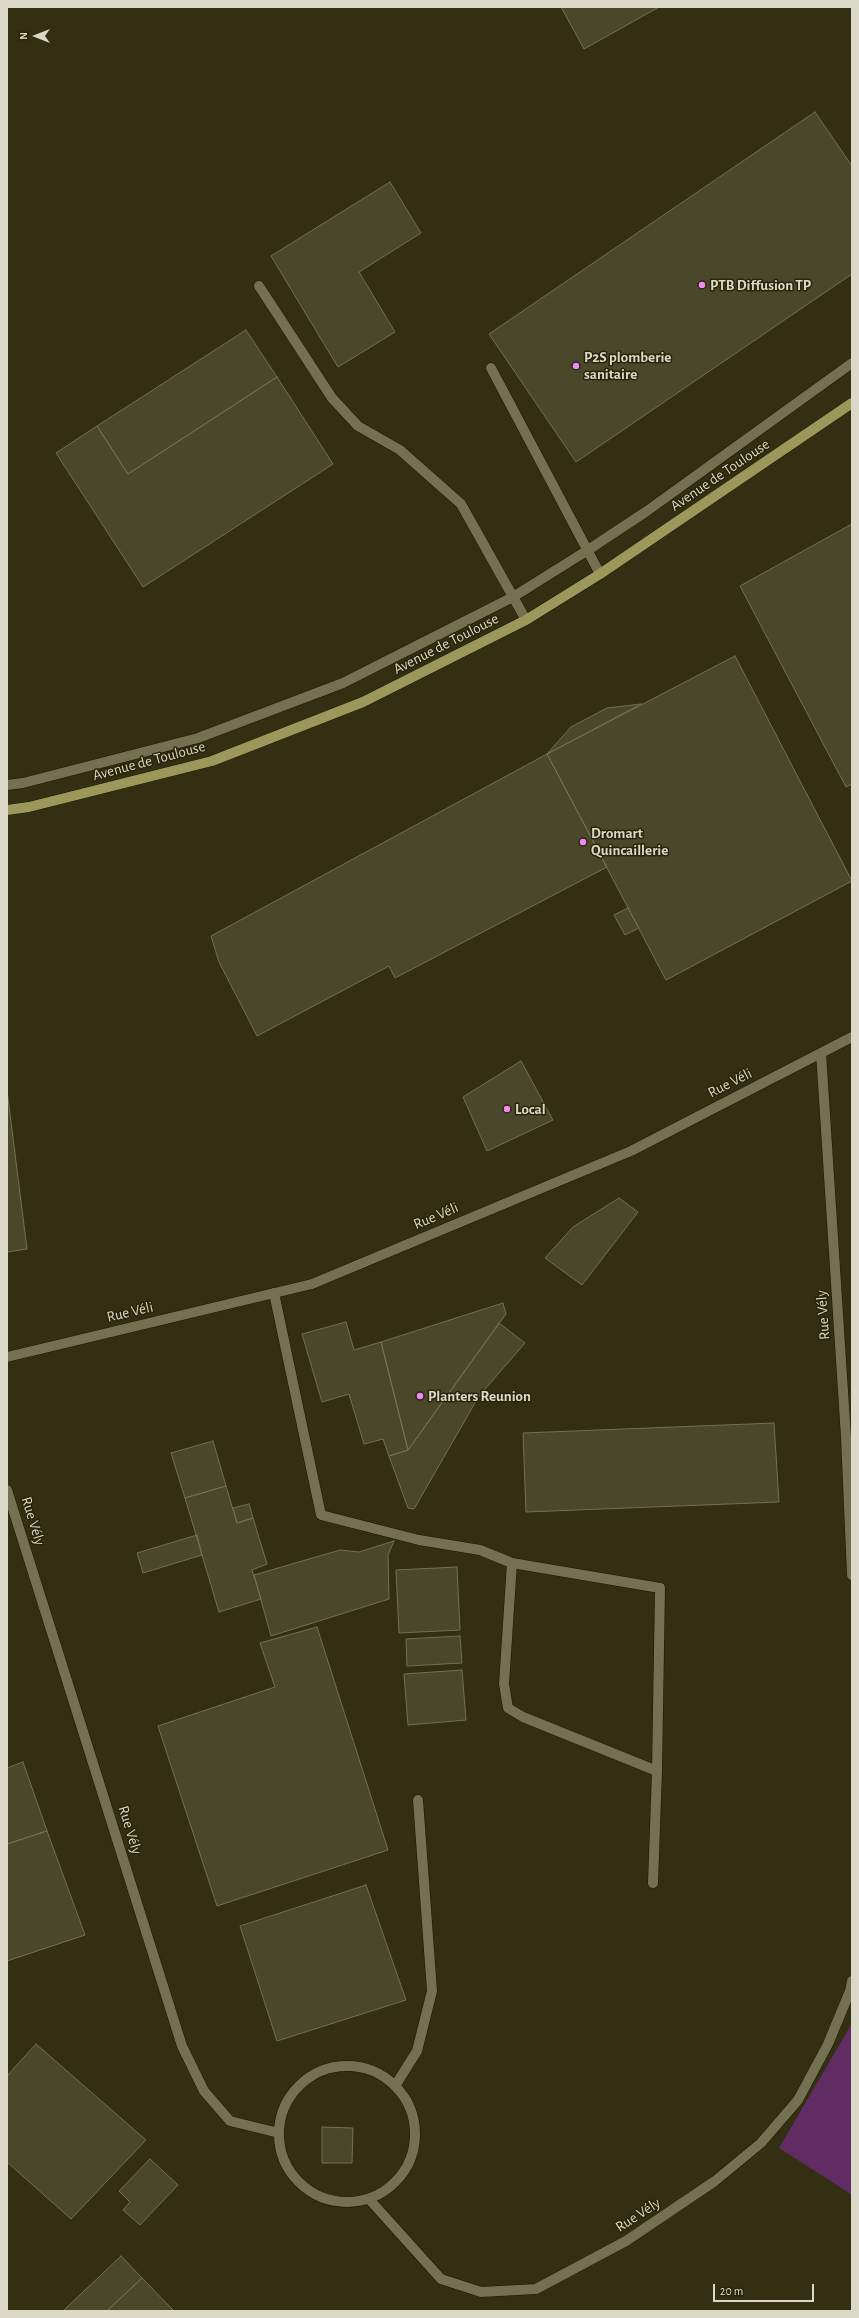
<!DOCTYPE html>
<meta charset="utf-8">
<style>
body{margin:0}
#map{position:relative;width:859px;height:2318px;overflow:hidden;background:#322f12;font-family:"Alegreya Sans",sans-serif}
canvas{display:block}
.frame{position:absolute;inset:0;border:8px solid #dad9c8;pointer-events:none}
.north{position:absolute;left:16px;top:16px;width:40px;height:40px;-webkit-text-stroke:3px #282508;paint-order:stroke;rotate:270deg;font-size:11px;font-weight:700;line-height:16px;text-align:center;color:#dad9c8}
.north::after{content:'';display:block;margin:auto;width:14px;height:18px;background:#dad9c8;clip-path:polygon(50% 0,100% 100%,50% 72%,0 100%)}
.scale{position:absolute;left:713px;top:2284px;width:101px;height:18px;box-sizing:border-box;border:2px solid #dad9c8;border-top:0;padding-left:5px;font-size:12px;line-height:14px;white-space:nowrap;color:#dad9c8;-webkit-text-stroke:3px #282508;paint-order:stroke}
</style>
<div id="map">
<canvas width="859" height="2318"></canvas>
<div class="frame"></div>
<div class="north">N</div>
<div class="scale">20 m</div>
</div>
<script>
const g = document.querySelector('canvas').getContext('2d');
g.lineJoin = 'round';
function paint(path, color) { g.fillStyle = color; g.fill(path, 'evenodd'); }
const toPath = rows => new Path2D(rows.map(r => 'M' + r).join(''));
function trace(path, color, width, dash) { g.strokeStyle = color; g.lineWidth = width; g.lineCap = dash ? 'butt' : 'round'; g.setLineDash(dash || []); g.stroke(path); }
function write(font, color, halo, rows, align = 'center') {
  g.font = font + ' "Alegreya Sans",sans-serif'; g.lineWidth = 3; g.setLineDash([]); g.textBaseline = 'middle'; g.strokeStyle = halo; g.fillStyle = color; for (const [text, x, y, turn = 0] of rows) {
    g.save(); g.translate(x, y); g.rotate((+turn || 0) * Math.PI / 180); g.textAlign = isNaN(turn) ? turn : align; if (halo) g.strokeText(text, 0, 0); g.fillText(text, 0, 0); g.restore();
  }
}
paint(toPath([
 [852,2023,852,2195,779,2148]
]), '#602c62');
const building = toPath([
 [561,7,659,7,584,49,561,7],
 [815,112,852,166,852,274,576,462,489,334,815,112],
 [390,182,421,233,359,272,395,332,338,367,271,256,390,182],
 [246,330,277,377,128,474,97,426,246,330],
 [277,377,333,464,143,587,56,453,97,426,128,474,277,377],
 [852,524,852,784,846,787,740,586,852,524],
 [735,656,852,881,666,980,547,754,735,656],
 [641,704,547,754,571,727,607,708,641,704],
 [547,754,607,867,395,978,389,966,257,1036,219,962,211,936,547,754],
 [628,908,639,928,625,935,614,915,628,908],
 [521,1061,553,1120,487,1151,463,1097,521,1061],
 [7,1090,27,1249,7,1252,7,1090],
 [619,1198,638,1212,582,1285,545,1258,573,1227,619,1198],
 [503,1303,506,1314,408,1450,381,1342,503,1303],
 [346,1322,354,1350,381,1342,408,1450,389,1456,383,1439,364,1444,349,1394,322,1402,302,1334,346,1322],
 [499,1323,525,1343,479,1396,414,1509,408,1508,389,1456,408,1450,499,1323],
 [774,1423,779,1502,526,1512,523,1433,774,1423],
 [213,1441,226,1486,185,1498,171,1453,213,1441],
 [226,1486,237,1523,253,1518,267,1564,252,1570,261,1599,219,1612,185,1498,226,1486],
 [249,1504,253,1518,237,1523,233,1508,249,1504],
 [197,1535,202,1555,143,1573,137,1553,197,1535],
 [394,1541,388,1555,389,1599,271,1636,254,1575,340,1550,359,1552,394,1541],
 [457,1567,460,1630,399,1633,396,1570,457,1567],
 [317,1627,388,1850,217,1906,158,1726,275,1687,260,1643,317,1627],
 [460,1636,462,1663,407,1666,406,1639,460,1636],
 [462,1670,466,1720,408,1725,404,1674,462,1670],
 [23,1762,47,1831,7,1844,7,1768,23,1762],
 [47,1831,85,1935,7,1961,7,1844,47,1831],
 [366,1885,406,2000,277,2041,240,1926,366,1885],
 [36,2044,146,2140,71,2219,7,2162,7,2076,36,2044],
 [322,2127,353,2128,352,2163,322,2163,322,2127],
 [150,2159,178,2185,140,2225,123,2210,130,2202,119,2191,150,2159],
 [121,2256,142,2278,107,2311,63,2311,121,2256],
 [142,2278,174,2311,107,2311,142,2278]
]);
paint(building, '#4a482b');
trace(building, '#737153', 1);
const minor = toPath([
 [259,286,332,398,358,426,400,450,461,504,526,620],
 [491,368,600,574],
 [7,785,23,783,198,738,343,683,513,597,588,550,647,511,852,363],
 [821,1053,846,1437,852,1575],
 [274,1293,321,1515,419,1540,480,1550,512,1563,660,1588,657,1771,653,1883],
 [7,1357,312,1284,631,1151,852,1037],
 [7,1490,182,2046,204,2091,230,2121,279,2133],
 [512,1563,504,1684,508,1708,523,1717,657,1771],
 '279 2134a68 68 0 1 1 136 0a68 68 0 1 1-136 0Z',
 [395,2086,417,2051,432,1991,418,1800],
 [369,2199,441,2279,481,2292,536,2289,626,2241,715,2181,761,2143,798,2100,828,2044,850,1991,852,1981]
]);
const major = toPath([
 [7,810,29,807,212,761,363,702,526,620,600,574,852,403]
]);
trace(minor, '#1a1700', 11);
trace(major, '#1a1700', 11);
trace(minor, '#737152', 10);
trace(major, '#9c975a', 10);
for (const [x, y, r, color] of [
 [702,285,4,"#f08bf5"],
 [576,366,4,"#f08bf5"],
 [583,842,4,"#f08bf5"],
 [507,1109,4,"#f08bf5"],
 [420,1396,4,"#f08bf5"]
]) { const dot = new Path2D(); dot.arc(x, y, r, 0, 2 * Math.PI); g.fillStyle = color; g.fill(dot); trace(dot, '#282508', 1.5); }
write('bold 15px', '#dad9c8', '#282508', [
 ["PTB Diffusion TP",710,285],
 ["P2S plomberie",584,357],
 ["sanitaire",584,374],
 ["Dromart",591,833],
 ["Quincaillerie",591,850],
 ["Local",515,1109],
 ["Planters Reunion",428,1396]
], 'left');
write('15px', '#dad9c8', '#282508', [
 ["Avenue de Toulouse",720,475,-34],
 ["Avenue de Toulouse",446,644,-27],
 ["Avenue de Toulouse",149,761,-15],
 ["Rue Véli",730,1083,-27],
 ["Rue Véli",436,1216,-23],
 ["Rue Véli",130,1312,-13],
 ["Rue Vély",823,1315,-94],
 ["Rue Vély",33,1521,73],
 ["Rue Vély",130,1830,73],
 ["Rue Vély",638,2215,-33]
]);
</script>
